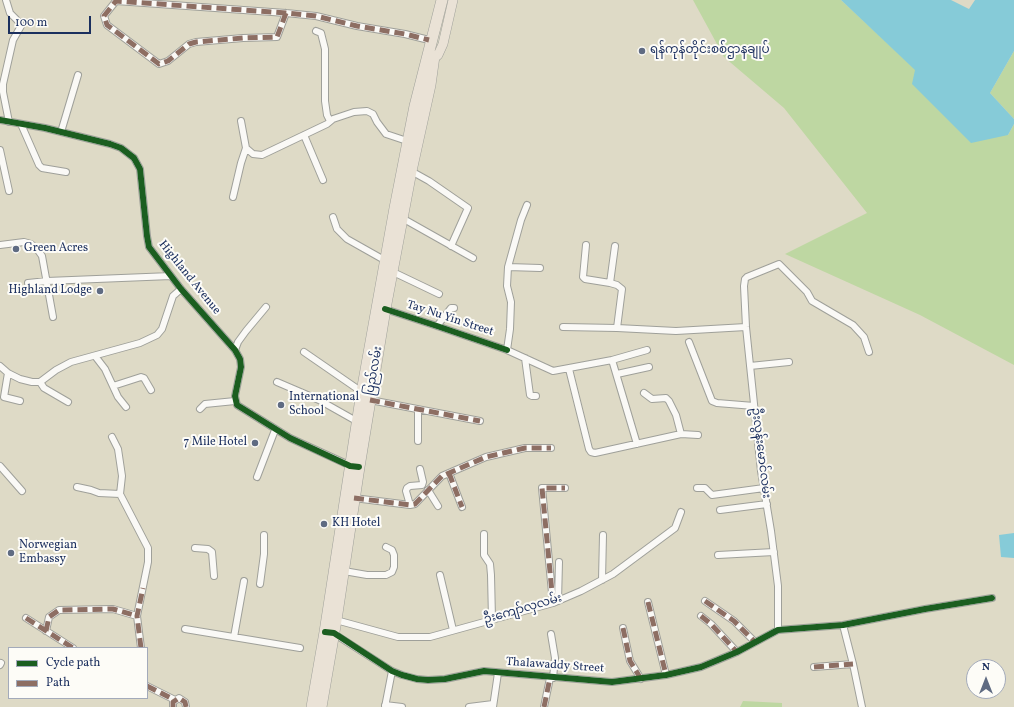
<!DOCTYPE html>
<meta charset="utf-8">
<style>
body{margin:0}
#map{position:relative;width:1014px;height:707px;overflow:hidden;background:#dedac6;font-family:Vollkorn,serif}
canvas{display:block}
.legend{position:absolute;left:8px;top:647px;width:140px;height:52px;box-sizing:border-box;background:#fdfcf7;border:1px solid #a3aaba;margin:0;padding:5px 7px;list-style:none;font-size:12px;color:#1b2f5e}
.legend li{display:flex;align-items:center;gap:8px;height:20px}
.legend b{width:20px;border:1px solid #a3aaba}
.north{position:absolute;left:966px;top:659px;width:40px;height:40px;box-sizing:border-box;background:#fdfcf7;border:1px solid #a3aaba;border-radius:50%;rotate:0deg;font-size:11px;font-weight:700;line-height:16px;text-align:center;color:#1b2f5e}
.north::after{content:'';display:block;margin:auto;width:14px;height:18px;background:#5f6b82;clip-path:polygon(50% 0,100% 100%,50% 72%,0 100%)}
.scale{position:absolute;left:8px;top:16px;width:83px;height:18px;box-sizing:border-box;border:2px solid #1b2f5e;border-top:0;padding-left:5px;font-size:12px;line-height:14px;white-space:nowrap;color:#1b2f5e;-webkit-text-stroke:3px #fdfcf7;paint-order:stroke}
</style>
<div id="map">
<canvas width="1014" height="707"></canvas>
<ul class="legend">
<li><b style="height:5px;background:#1b5e20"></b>Cycle path</li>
<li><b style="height:5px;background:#8d6e63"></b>Path</li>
</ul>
<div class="north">N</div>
<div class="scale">100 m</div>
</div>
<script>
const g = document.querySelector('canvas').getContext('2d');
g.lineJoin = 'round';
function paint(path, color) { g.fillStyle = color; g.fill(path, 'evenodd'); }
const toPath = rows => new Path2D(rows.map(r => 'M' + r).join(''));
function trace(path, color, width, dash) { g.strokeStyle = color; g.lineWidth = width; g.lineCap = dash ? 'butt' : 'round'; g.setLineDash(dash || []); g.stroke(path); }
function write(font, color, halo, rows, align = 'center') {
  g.font = font + ' Vollkorn,"Noto Sans Myanmar",serif'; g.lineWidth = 4; g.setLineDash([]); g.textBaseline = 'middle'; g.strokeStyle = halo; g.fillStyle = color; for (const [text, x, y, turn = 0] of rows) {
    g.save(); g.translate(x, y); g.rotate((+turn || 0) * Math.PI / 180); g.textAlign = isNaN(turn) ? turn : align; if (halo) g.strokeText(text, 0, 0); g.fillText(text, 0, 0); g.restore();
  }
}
paint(toPath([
 [693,0,841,0,916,70,1008,135,1014,124,1014,365,920,315,785,254,867,213,784,108,724,57],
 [1014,51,1014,119,990,93],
 [743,701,782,703,782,707,740,707]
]), '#bed7a2');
paint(toPath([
 [841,0,951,0,969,9,975,0,1014,0,1014,51,990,93,1014,119,1014,124,1008,135,971,143,912,84,915,70],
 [1014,533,1014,558,1001,557,999,535]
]), '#86cbd8');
const street = toPath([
 [6,0,10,13,20,23,21,26,13,40,3,84,3,92,9,122],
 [286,13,277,37,243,38,196,42,189,44,168,61,159,64,107,25,104,16,116,1,286,13,316,16,357,26,405,34,429,40],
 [316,31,321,33,325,49,325,101,327,115,330,121],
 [0,120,45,128,110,144,121,148,134,158,140,169,147,236,149,247,181,289,235,350,240,359,241,367,235,396,237,405,290,438,351,466],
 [241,121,246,148,253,154,262,155,327,124,333,119,354,112,367,111,373,114,377,122,386,134,407,141],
 [21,124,39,165,42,168,66,172],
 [61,132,78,75],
 [304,135,323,180],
 [0,150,9,191],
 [411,171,429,181,468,208,451,246],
 [233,197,241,163,246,148],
 [333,217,337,229,347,239,386,261],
 [402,218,473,258],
 [0,245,24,242,31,244,37,249,42,256,53,317],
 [586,245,583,277,585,279,610,283,617,285,622,289,617,328],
 [508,267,540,268],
 [393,272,439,294],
 [28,283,47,281,171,276],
 [610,283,615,246],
 [385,309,437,326,507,350,553,371,612,360,637,444],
 [437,326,451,308,454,308],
 [563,327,617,328,676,331,746,327],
 [689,342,712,401,717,403,754,406],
 [235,350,238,342,246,331,266,307],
 [507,350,510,329,511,302,507,286,508,267,521,220,527,205],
 [304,352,362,392],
 [95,356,105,369,118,397,126,407],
 [525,358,530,395,532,396,536,396],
 [612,360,647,350],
 [0,366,8,373,20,379,32,382,40,382,56,370,71,362,140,343,157,335,162,329,173,296,181,289],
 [750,366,789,362],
 [569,369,589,449,591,452,595,453,681,434,698,435],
 [8,373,4,397,20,401],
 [617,374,649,367],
 [40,382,44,388,68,402],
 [277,382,319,400,358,422],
 [113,386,141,377,144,378,151,390],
 [644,393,652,399,666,398,669,401,676,415,681,434],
 [370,400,480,421],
 [200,409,205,404,235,401],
 [418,410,418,441],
 [112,437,118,449,122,476,120,494,148,548,148,562,137,616,141,648],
 [0,466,22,491],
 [449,473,462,507],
 [257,477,275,430],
 [77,487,91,490,99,493,120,494],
 [697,488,705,488,712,495,764,488],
 [428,490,438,506],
 [354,498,410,505,415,504,442,476,486,457,525,448,551,448],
 [410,505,406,491,407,488,410,486,422,485,423,482,420,469],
 [720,510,767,504],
 [484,534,484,555,490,564,491,575,492,619],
 [195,548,208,549,212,552,214,576],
 [718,555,774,552],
 [344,571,367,575,386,575,392,572,394,567,394,555,392,550,386,547],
 [440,575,453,630],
 [602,580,603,535],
 [260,584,264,554,264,535],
 [558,601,559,562],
 [705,601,734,621,755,642],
 [648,602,666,675],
 [553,603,542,488,565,488],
 [701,616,711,624,737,652],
 [26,618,73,648],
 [336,620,398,637,430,637,553,603,581,591,613,574,675,528,681,512],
 [843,625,853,664,862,707],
 [623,628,630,661,641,679],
 [185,629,300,648],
 [778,630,778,586,771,531,761,471,746,327,744,286,745,279,747,277,779,264,807,292,812,301,853,325,864,337,869,352],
 [46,631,49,617,59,610,113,609,137,616],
 [333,633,392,671,402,675,417,679,428,680,445,679,484,671,612,682,666,675,701,667,737,652,778,630,843,625,925,609,992,598],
 [551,634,555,658,553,678],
 [234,637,244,581],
 [0,665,1,663],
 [814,667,853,664],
 [147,686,175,700],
 [385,705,402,707],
 [173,707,173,702,179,698,185,702,186,707],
 [385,707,392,671],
 [469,707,493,704],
 [493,707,498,673],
 [544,707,550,678]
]);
const primary = toPath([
 [433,59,438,55,443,44,453,0]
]);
const highway = toPath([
 [312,707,325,632,362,392,395,208,415,106,442,0],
 [321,707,336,620,359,467,385,309,411,171,430,85,434,56]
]);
trace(street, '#9fa09a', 8);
trace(primary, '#9fa09a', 10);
trace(highway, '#9fa09a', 12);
trace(street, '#faf9f6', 6);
trace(primary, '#eae2d6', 9);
trace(highway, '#eae2d6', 11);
trace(toPath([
 [286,13,277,37,243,38,196,42,189,44,168,61,159,64,107,25,104,16,116,1,286,13,316,16,357,26,405,34,429,40],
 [370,400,480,421],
 [449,473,462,507],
 [354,498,410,505,415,504,442,476,486,457,525,448,551,448],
 [705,601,734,621,755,642],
 [648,602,666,675],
 [553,603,542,488,565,488],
 [701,616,711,624,737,652],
 [26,618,73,648],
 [623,628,630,661,641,679],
 [46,631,49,617,59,610,113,609,137,616],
 [141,648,137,616,143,588],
 [814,667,853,664],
 [147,686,175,700],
 [173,707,173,702,179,698,185,702,186,707],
 [544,707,550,678]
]), '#8d6e63', 5, [10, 5]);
trace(toPath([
 [0,120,45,128,110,144,121,148,134,158,140,169,147,236,149,247,181,289,235,350,240,359,241,367,235,396,237,405,290,438,350,466,359,467],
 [385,309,437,326,507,350],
 [325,632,334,633,392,671,402,675,417,679,428,680,445,679,484,671,612,682,666,675,701,667,737,652,778,630,843,625,925,609,992,598]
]), '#1b5e20', 6);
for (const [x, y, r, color] of [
 [642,51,4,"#5f6b82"],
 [16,249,4,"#5f6b82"],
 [100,291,4,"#5f6b82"],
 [281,405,4,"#5f6b82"],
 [255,443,4,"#5f6b82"],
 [324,524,4,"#5f6b82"],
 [11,553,4,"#5f6b82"]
]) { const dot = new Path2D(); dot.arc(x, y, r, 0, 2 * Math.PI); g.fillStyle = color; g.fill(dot); trace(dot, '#fdfcf7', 1.5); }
write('12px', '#1b2f5e', '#fdfcf7', [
 ["ရန်ကုန်တိုင်းစစ်ဌာနချုပ်",650,51],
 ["Green Acres",24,249],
 ["Highland Lodge",92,291,"right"],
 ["International",289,398],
 ["School",289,412],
 ["7 Mile Hotel",247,443,"right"],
 ["KH Hotel",332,524],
 ["Norwegian",19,546],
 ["Embassy",19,560]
], 'left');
write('12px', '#1b2f5e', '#fdfcf7', [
 ["Highland Avenue",189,278,51],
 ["Tay Nu Yin Street",450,319,18],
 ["ပြည်လမ်း",375,371,-80],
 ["ဦးလွန်းမောင်လမ်း",760,453,83],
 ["ဦးကျော်လှလမ်း",523,610,-16],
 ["Thalawaddy Street",555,666,4]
]);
</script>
